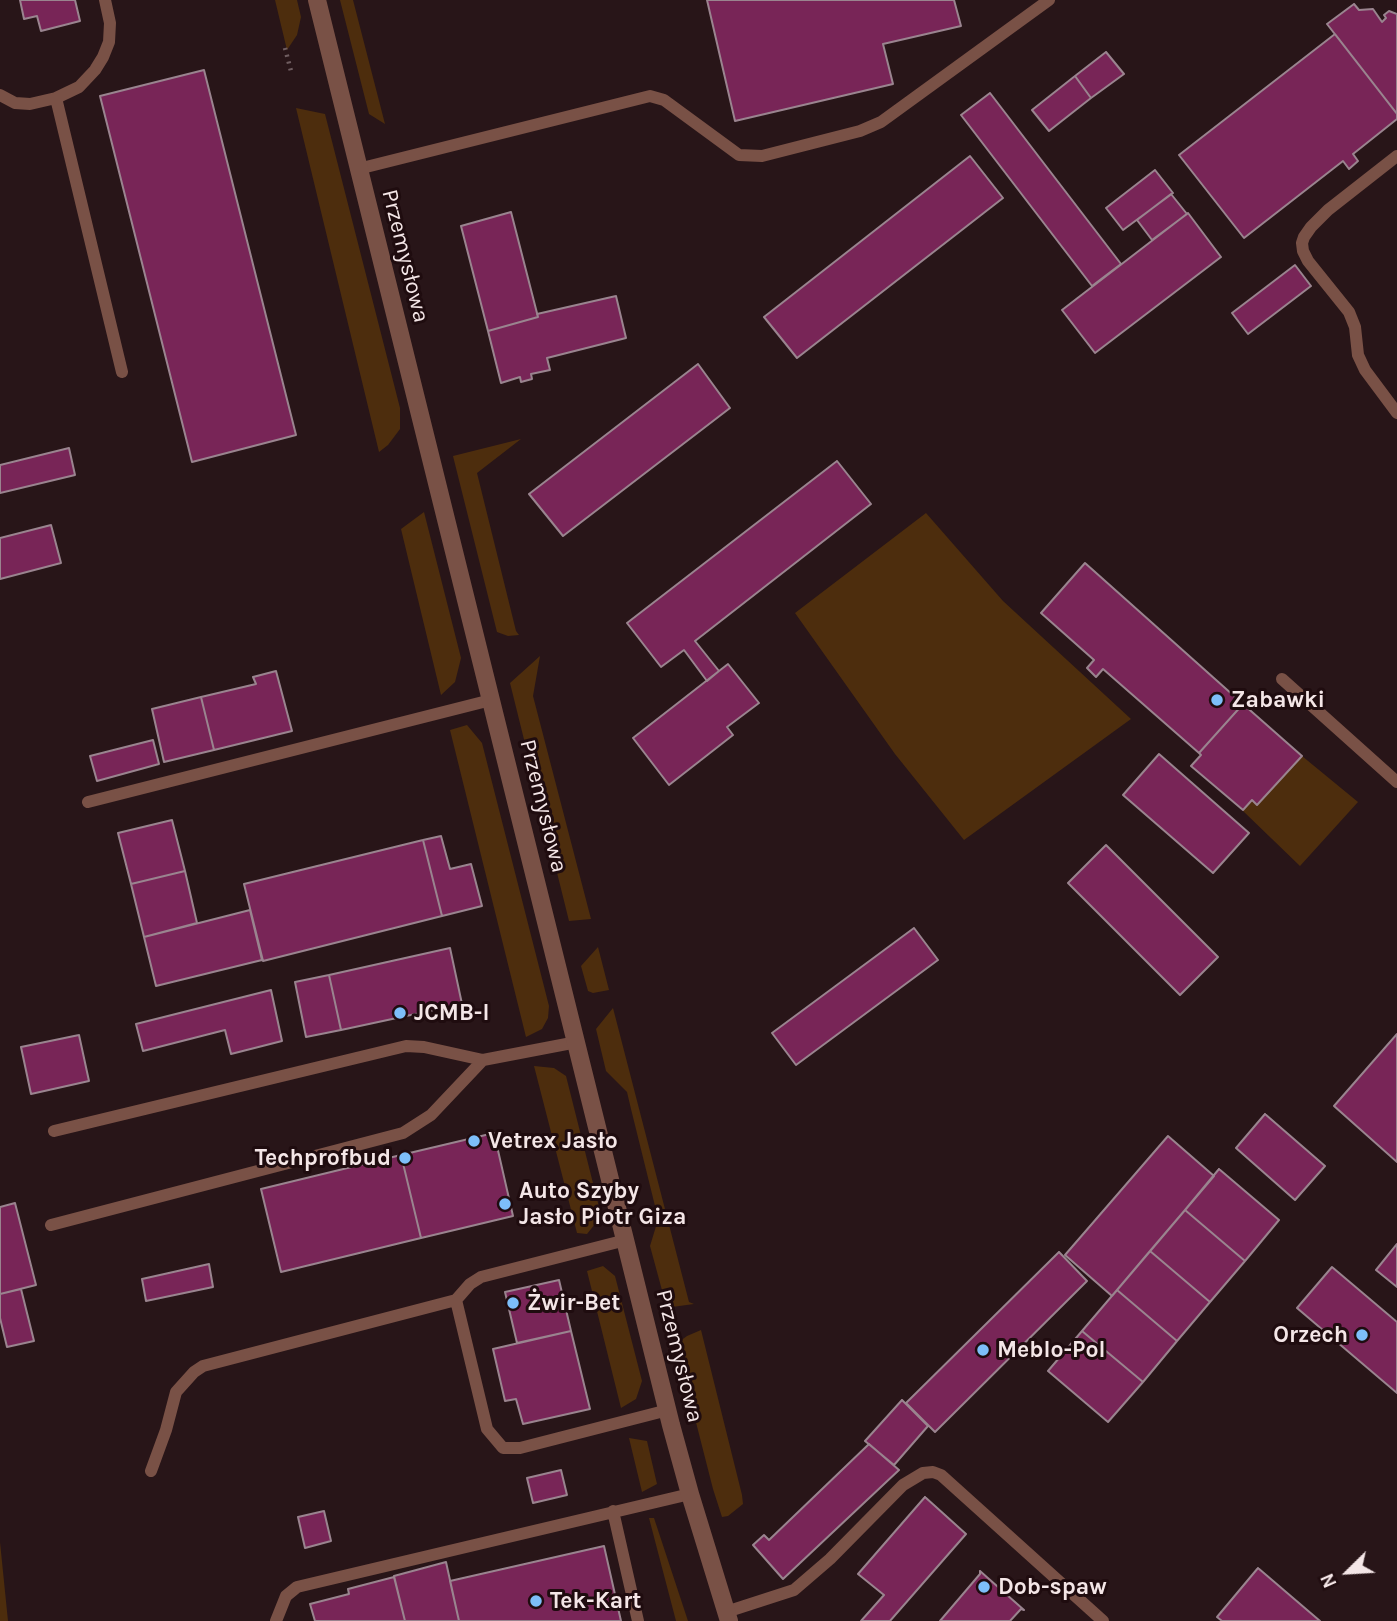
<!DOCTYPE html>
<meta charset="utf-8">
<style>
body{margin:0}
#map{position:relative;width:1397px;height:1621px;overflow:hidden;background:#281518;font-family:Karla,sans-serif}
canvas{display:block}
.north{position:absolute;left:1313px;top:1537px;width:70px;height:70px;-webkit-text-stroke:5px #1f0c0f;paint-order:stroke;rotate:246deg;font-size:19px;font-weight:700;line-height:28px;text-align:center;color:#f4e6e7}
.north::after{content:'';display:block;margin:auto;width:24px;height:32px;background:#f4e6e7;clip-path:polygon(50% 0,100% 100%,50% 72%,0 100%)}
</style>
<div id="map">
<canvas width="1397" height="1621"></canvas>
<div class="north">N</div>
</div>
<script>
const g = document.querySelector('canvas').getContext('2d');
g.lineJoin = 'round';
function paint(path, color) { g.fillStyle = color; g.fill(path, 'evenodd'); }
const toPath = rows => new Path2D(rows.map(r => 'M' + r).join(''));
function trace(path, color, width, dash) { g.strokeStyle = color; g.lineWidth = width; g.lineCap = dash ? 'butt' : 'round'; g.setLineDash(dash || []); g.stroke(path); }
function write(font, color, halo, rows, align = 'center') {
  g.font = font + ' Karla,sans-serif'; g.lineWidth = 6; g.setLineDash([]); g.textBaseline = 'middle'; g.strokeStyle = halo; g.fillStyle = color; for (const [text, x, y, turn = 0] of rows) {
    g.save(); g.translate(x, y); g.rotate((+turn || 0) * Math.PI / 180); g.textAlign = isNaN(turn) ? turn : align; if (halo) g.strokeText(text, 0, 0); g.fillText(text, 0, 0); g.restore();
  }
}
paint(toPath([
 [275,0,297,0,301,17,297,35,287,50],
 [340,0,353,0,385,124,369,114],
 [296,108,325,114,400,408,400,429,388,445,379,452],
 [521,439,477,473,516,631,519,635,508,636,497,632,453,456],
 [424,512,461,658,455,682,441,695,401,529],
 [926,513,1003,601,1131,719,964,840,895,754,795,613],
 [540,656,533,696,591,919,569,921,510,683],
 [467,725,482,743,549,1006,548,1018,542,1029,526,1037,450,730],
 [1302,756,1358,802,1300,866,1243,811,1252,800,1257,804],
 [598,947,609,990,593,993,588,991,581,966],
 [613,1008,689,1302,694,1304,672,1307,666,1305,650,1246,657,1223,656,1210,631,1109,627,1092,606,1071,596,1029],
 [534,1066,554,1068,566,1076,599,1207,599,1219,587,1234,577,1233],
 [603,1266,615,1276,642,1381,636,1399,621,1408,587,1271],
 [701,1330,742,1495,743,1504,728,1516,722,1517,713,1489,676,1344,687,1336],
 [629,1438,647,1441,657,1484,642,1492],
 [649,1518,654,1518,688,1621,676,1621],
 [0,1542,8,1621,0,1621]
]), '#4d2d0d');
const building = toPath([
 [20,0,75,0,80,21,41,31,37,16,24,19,20,0],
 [707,0,954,0,961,26,883,44,893,84,735,121,707,0],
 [1354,4,1359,10,1373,9,1382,22,1386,18,1384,15,1389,11,1397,14,1397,114,1327,24,1354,4],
 [1335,34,1397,114,1397,119,1353,154,1358,161,1349,169,1343,161,1244,238,1179,155,1335,34],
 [1106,52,1124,74,1091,98,1075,76,1106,52],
 [204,70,296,435,192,462,100,96,204,70],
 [1075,76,1091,98,1049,131,1032,110,1075,76],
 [990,93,1121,264,1092,286,961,115,990,93],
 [970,156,1003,198,797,358,764,317,970,156],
 [1155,170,1173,193,1123,230,1106,208,1155,170],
 [1171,194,1187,214,1152,240,1137,220,1171,194],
 [511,212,538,317,488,331,461,226,511,212],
 [1188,213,1221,257,1095,353,1062,310,1188,213],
 [1295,265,1311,286,1248,334,1232,313,1295,265],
 [616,296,626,338,547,358,550,370,531,374,532,379,521,382,520,377,501,383,488,331,538,317,537,314,616,296],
 [698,364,730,408,563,536,529,494,698,364],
 [69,448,75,475,0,493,0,465,69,448],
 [837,461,871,504,695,641,719,671,707,681,684,650,661,667,627,623,837,461],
 [51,525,61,563,0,579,0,538,51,525],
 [1085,563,1243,704,1199,753,1103,669,1096,677,1087,668,1094,660,1041,613,1085,563],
 [728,664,759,703,727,727,733,735,669,785,633,738,728,664],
 [276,671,292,731,214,750,201,697,256,684,253,677,276,671],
 [201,697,214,750,164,762,152,709,201,697],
 [1243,704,1302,756,1257,805,1252,800,1243,810,1191,766,1201,755,1199,753,1243,704],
 [153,740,159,764,97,781,90,756,153,740],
 [1159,754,1249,833,1213,873,1123,795,1159,754],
 [172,820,185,871,131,884,118,833,172,820],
 [441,836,450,869,471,864,482,906,442,916,423,840,441,836],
 [423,840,442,916,263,961,244,884,423,840],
 [1106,845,1218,957,1180,995,1068,883,1106,845],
 [185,871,197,923,144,937,131,884,185,871],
 [250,910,262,960,156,986,144,937,250,910],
 [914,928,938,960,796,1065,772,1033,914,928],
 [450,948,462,1004,341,1030,329,975,450,948],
 [329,975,341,1030,306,1037,295,982,329,975],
 [271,990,282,1041,231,1054,225,1030,143,1051,136,1024,271,990],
 [1397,1034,1397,1162,1334,1106,1397,1034],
 [79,1035,89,1081,31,1094,21,1047,79,1035],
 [1265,1114,1325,1166,1295,1200,1236,1148,1265,1114],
 [494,1133,513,1216,421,1238,401,1155,494,1133],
 [1168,1136,1214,1176,1112,1296,1065,1255,1168,1136],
 [401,1155,421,1238,281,1272,261,1189,401,1155],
 [1219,1169,1279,1220,1245,1261,1185,1210,1219,1169],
 [15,1203,36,1285,0,1294,0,1207,15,1203],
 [1185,1210,1245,1261,1210,1302,1150,1251,1185,1210],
 [1397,1244,1397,1287,1376,1270,1397,1244],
 [1150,1251,1210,1302,1177,1341,1117,1290,1150,1251],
 [1059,1252,1087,1281,935,1432,906,1403,1059,1252],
 [209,1264,213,1287,146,1301,142,1279,209,1264],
 [1332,1267,1397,1322,1397,1393,1297,1308,1332,1267],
 [559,1280,571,1331,517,1343,505,1292,559,1280],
 [21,1289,34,1341,7,1347,0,1318,0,1294,21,1289],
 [1117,1290,1177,1341,1143,1382,1082,1331,1117,1290],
 [571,1331,590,1409,523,1424,516,1399,505,1401,493,1349,571,1331],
 [1082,1331,1143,1382,1108,1422,1048,1371,1082,1331],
 [902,1400,928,1426,894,1465,865,1441,902,1400],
 [869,1444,899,1470,783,1579,753,1545,764,1535,769,1540,869,1444],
 [561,1470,567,1495,533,1503,527,1478,561,1470],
 [925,1497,966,1534,890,1621,861,1621,884,1595,858,1574,925,1497],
 [324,1511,331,1541,305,1548,298,1517,324,1511],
 [604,1546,621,1621,459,1621,450,1581,604,1546],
 [446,1562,459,1621,405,1621,394,1576,446,1562],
 [1258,1568,1320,1621,1222,1621,1217,1617,1258,1568],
 [980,1571,1024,1610,1021,1609,1010,1621,940,1621,980,1574,980,1571],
 [394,1577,405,1621,315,1621,310,1604,349,1594,348,1589,394,1577]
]);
paint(building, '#782557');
trace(building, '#9a848f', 2);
trace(toPath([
 [285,48,292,75]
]), '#6f5d60', 4.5, [2, 5]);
trace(toPath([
 [105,0,110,23,109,42,103,57,95,70,79,87,56,98,122,372],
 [0,95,15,103,30,104,56,98],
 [1397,156,1328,210,1311,227,1304,237,1302,243,1303,251,1308,261,1349,312,1355,327,1358,355,1365,370,1397,413],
 [358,169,650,96,664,100,739,155,762,156,860,131,881,122,1049,0],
 [1282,679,1397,782],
 [88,802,491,700],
 [54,1131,406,1046,424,1047,483,1060],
 [51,1225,403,1133,431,1115,483,1060,577,1042],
 [456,1300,487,1429,503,1448,520,1448,668,1410],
 [151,1471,166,1430,176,1392,194,1372,203,1366,456,1300,470,1284,481,1277,626,1240],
 [613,1511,638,1621],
 [726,1612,794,1590,830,1559,903,1485,923,1473,933,1472,941,1475,1103,1621],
 [276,1621,286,1596,297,1587,690,1494]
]), '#795146', 12);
trace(toPath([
 [317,0,671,1425,690,1494,729,1621]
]), '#795146', 18);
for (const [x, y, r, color] of [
 [1217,700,7,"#7dbef9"],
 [400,1013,7,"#7dbef9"],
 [474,1141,7,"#7dbef9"],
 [405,1158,7,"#7dbef9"],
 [505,1204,7,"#7dbef9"],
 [513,1303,7,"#7dbef9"],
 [1362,1335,7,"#7dbef9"],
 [983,1350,7,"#7dbef9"],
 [984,1587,7,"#7dbef9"],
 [536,1601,7,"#7dbef9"]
]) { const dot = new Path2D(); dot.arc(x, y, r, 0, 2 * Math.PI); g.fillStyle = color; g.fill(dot); trace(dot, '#1f0c0f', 2.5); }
write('23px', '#f4e6e7', '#1f0c0f', [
 ["Przemysłowa",405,256,76],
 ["Przemysłowa",543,806,76],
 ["Przemysłowa",679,1356,76]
]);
write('bold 23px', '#f4e6e7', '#1f0c0f', [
 ["Zabawki",1231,700],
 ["JCMB-I",414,1013],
 ["Vetrex Jasło",488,1141],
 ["Techprofbud",391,1158,"right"],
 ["Auto Szyby",519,1191],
 ["Jasło Piotr Giza",519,1217],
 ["Żwir-Bet",527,1303],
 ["Orzech",1348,1335,"right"],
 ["Meblo-Pol",997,1350],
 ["Dob-spaw",998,1587],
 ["Tek-Kart",550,1601]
], 'left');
</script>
